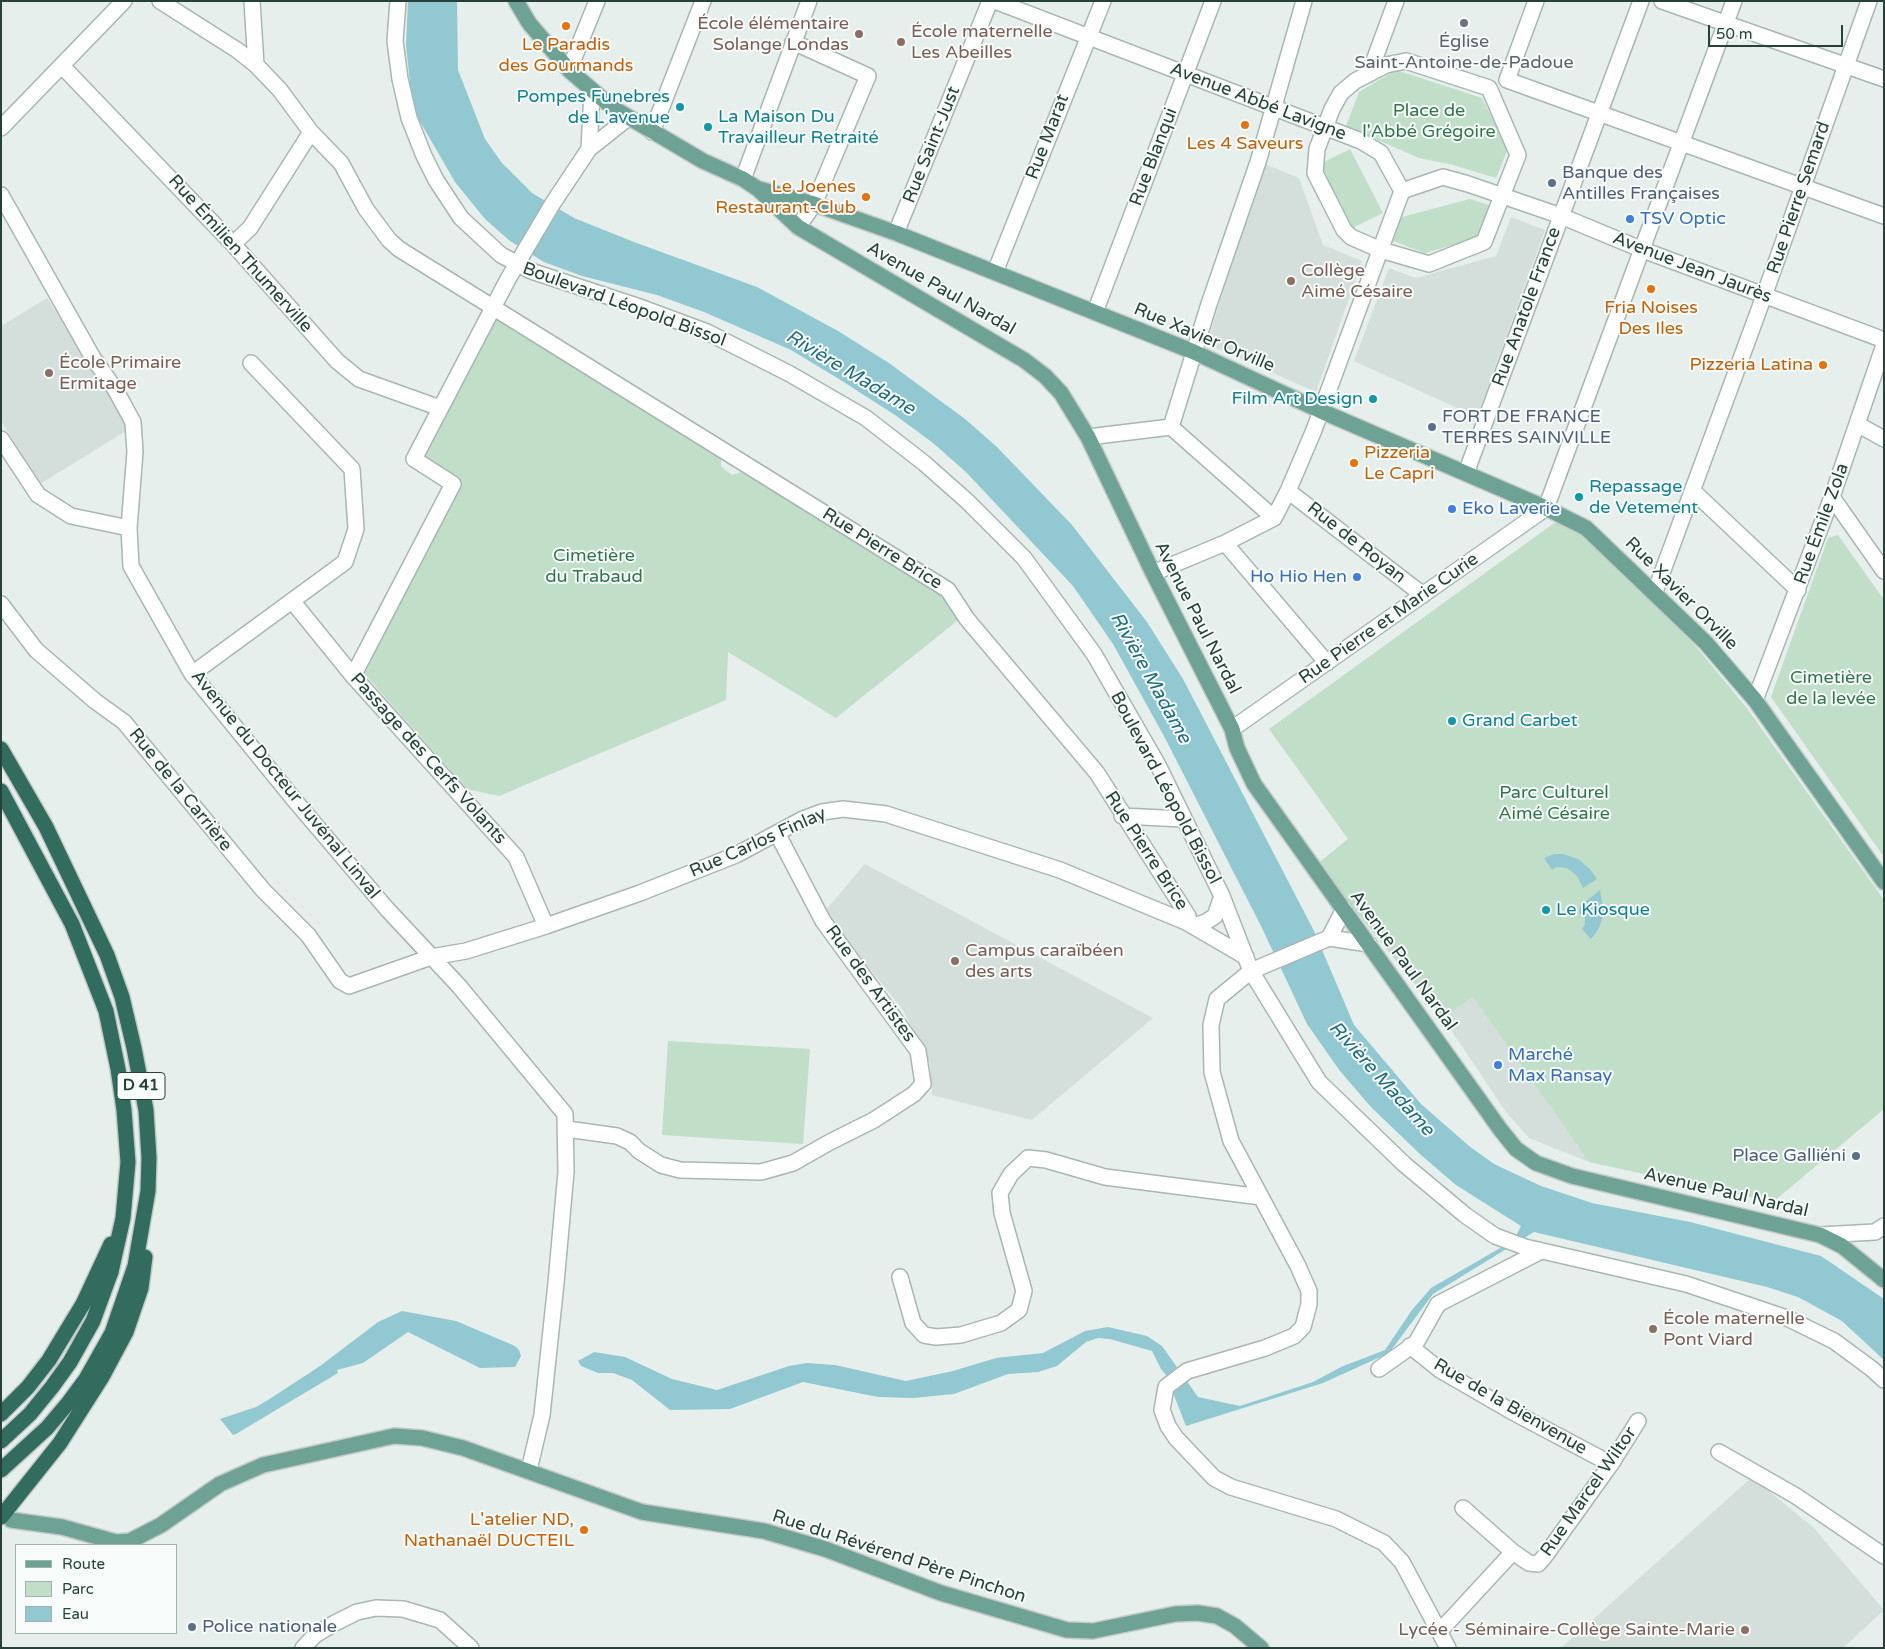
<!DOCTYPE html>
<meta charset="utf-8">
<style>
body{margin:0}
#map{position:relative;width:1885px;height:1649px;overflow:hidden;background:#e6efeb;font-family:"Varela Round",sans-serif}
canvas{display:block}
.frame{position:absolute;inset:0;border:2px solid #254139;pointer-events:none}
.legend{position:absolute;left:15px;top:1544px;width:162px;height:90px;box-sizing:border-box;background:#f7fbf9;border:1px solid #a3b1ac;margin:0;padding:6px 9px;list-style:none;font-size:15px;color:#254139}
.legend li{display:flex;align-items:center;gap:10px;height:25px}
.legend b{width:25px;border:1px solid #a3b1ac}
.scale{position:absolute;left:1708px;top:25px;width:135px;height:22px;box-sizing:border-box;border:2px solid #254139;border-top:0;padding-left:6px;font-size:15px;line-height:18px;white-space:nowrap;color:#254139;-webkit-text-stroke:4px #f7fbf9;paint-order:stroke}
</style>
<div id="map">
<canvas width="1885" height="1649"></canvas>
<div class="frame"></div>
<ul class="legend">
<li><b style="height:6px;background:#6da294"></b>Route</li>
<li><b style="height:14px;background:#c0dec8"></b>Parc</li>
<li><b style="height:14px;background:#91c8d1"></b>Eau</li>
</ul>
<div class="scale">50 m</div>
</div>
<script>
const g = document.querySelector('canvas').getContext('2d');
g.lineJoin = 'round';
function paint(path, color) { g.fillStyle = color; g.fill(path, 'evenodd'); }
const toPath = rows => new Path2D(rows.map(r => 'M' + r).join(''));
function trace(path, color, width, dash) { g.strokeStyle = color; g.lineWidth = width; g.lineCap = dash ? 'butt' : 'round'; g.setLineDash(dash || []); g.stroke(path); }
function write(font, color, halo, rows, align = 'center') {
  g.font = font + ' "Varela Round",sans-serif'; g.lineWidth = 4; g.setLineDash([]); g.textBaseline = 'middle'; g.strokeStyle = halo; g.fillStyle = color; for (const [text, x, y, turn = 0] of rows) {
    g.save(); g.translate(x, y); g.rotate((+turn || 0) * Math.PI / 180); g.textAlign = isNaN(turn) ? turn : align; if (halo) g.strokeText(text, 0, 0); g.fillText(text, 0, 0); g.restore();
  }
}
paint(toPath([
 [1262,163,1299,178,1323,245,1362,261,1316,392,1207,344],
 [1511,217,1545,230,1477,417,1354,361,1389,268,1416,278,1496,256],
 [47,298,131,428,40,484,1,421,1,326],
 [865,864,1153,1018,1032,1120,932,1095,930,1063,903,1010,824,912],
 [1473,997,1589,1162,1529,1138,1506,1112,1443,1018],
 [1750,1479,1760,1484,1813,1527,1884,1610,1843,1648,1561,1648]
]), '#d4deda');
paint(toPath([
 [1396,70,1482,98,1508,149,1496,178,1453,165,1419,158,1346,126,1359,92],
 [1350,149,1383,213,1350,229,1318,165],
 [1470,199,1492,206,1481,237,1425,253,1393,241,1402,217],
 [496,317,721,456,721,467,732,475,745,471,944,596,956,612,957,621,836,718,728,652,726,700,499,796,467,789,361,670,458,483,421,458],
 [1557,521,1587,538,1693,643,1746,707,1884,900,1884,1109,1773,1202,1589,1162,1473,997,1443,1018,1317,864,1348,839,1269,729],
 [1838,535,1884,600,1884,857,1771,697,1828,538],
 [668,1041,810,1049,803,1144,662,1135]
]), '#c0dec8');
paint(toPath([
 [408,1,457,1,458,70,485,139,502,163,532,193,574,218,634,242,757,287,838,331,889,363,965,419,997,447,1072,525,1147,622,1183,679,1314,931,1354,1025,1421,1104,1469,1146,1494,1164,1541,1186,1592,1203,1690,1222,1821,1256,1884,1299,1884,1360,1842,1321,1798,1297,1767,1287,1534,1232,1433,1294,1389,1353,1323,1383,1186,1426,1166,1375,1161,1369,1152,1351,1110,1339,1098,1338,1086,1342,1057,1366,1038,1372,1008,1374,954,1394,913,1398,878,1397,803,1382,730,1409,670,1410,632,1380,613,1373,598,1373,581,1366,578,1361,594,1352,625,1357,672,1379,717,1390,789,1366,807,1363,835,1365,906,1381,953,1371,996,1358,1043,1353,1085,1331,1108,1327,1147,1336,1162,1346,1198,1397,1240,1406,1313,1382,1341,1367,1385,1350,1412,1310,1431,1288,1514,1240,1521,1226,1456,1185,1421,1155,1371,1107,1340,1071,1307,1024,1262,928,1165,738,1113,644,1073,586,966,472,933,443,895,415,839,379,791,350,704,312,657,295,582,276,544,262,510,241,485,219,455,182,418,118,410,84,406,45],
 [1554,854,1563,854,1578,859,1590,869,1597,879,1583,888,1577,876,1567,868,1556,867,1552,870,1544,858],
 [1600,890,1604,914,1598,930,1591,939,1582,929,1585,924,1585,918,1579,913,1580,906],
 [402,1311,456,1321,515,1346,519,1350,521,1356,515,1367,480,1368,408,1332,363,1363,337,1370,338,1373,236,1434,233,1435,220,1419,256,1407,268,1400,320,1366,378,1322]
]), '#91c8d1');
const minor = toPath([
 [160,1,237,50,256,65,280,90,311,132,341,163,366,209,389,240,399,249,948,590,967,619,1097,773,1188,916,1186,922],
 [252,1,256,65],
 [398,1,395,41,400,79,409,118,424,156,436,180,461,218,501,255,531,271,637,306,707,332,790,374,866,418,924,463,967,501,1024,558,1094,654,1158,765,1222,896,1251,971,1319,1082,1404,1164,1465,1215,1495,1236,1525,1247,1686,1284,1787,1318,1834,1341,1872,1369,1884,1380],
 [995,1,1361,141,1381,153,1402,191,1443,177,1468,184,1561,216,1643,250,1884,340],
 [1662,1,1884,79],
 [793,42,868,76,814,204,798,227],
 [1406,61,1489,88,1518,155,1484,242,1429,264,1381,250,1351,237,1344,230,1315,173,1317,149,1332,109,1341,93,1355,81,1386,65,1406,61],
 [62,66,233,244,337,361,359,379,440,408],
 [569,70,597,1],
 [1369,74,1396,1],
 [1507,80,1884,216],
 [1507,80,1536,1],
 [1,128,124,1],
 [652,132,703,1],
 [589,149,592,92],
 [743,179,809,1],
 [1,195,93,358,115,389,133,422,135,452,129,528,131,566,192,674,296,802,387,909,459,986,565,1114,566,1172,556,1283,542,1415,529,1470],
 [896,233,990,1],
 [233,244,250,228,311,132],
 [995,272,1103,1],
 [1095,312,1213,1],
 [1857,424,1884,439],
 [1171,427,1274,518],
 [1088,437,1171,427,1209,304,1258,162,1304,1],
 [1,439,38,495,71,516,129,528],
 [1466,473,1641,1],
 [1288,491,1423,595],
 [1693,491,1798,590],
 [1832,497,1884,571],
 [1225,543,1327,663],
 [1153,573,1225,543,1274,518,1288,491,1314,430,1402,191],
 [1655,592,1764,296,1869,1],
 [293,602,353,676,516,857,546,926],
 [1,604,36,650,95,701,124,722,263,890,308,935,340,981,349,986,431,957,466,951,546,926,640,893,736,855,803,819,822,812,843,809,886,814,1060,870,1186,922,1246,957],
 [192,674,345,562,356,529,352,469,251,363],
 [353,676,453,484,414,459,508,279,553,203,589,149,628,118],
 [1755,700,1832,497,1884,345],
 [1232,729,1546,508,1734,1],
 [1122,816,1183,819],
 [1193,926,1206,922,1215,916,1222,896],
 [1329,938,1344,909],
 [1369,944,1329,938,1251,971,1217,999,1211,1025,1212,1072,1231,1141,1298,1266,1309,1291,1309,1304,1303,1327,1294,1336,1265,1348,1187,1371,1166,1387,1162,1410,1168,1426,1176,1438,1214,1478,1231,1487,1336,1519,1384,1543,1402,1562,1448,1648],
 [567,1129,617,1136,630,1142,639,1151,661,1165,680,1170,761,1172,793,1163,830,1142,874,1120,914,1094,923,1084,918,1051,823,921,777,833],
 [1820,1235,1875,1232,1884,1226],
 [900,1277,913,1323,924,1335,936,1337,961,1335,1001,1323,1019,1310,1024,1291,1002,1213,1000,1193,1011,1174,1028,1158,1046,1160,1105,1177,1261,1197],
 [1410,1346,1440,1370,1511,1411,1611,1464],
 [1379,1369,1416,1343,1438,1304,1541,1251],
 [1719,1452,1796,1496,1884,1556],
 [1463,1508,1513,1552],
 [1439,1632,1513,1552,1529,1563,1538,1564,1545,1556,1611,1464,1638,1421],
 [303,1648,315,1635,335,1623,357,1612,376,1608,403,1609,440,1620,471,1648]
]);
const major = toPath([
 [516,1,529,23,569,70,613,108,703,161,743,179,758,189,798,227,1024,360,1045,376,1061,393,1088,437,1153,573,1232,729,1237,748,1254,784,1500,1129,1516,1149,1536,1163,1572,1176,1820,1235,1842,1246,1884,1280],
 [759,189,814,204,896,233,1194,352,1321,411,1546,508,1586,528,1706,643,1755,700,1884,882],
 [11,1520,62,1527,116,1542,130,1541,161,1525,220,1484,263,1465,394,1436,422,1438,463,1448,642,1512,764,1531,825,1549,941,1593,1067,1630,1093,1631,1175,1614,1198,1613,1217,1616,1235,1626,1261,1648]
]);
const highway = toPath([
 [1,749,46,827,107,955,122,997,134,1048,146,1110,149,1158,148,1191,135,1266,112,1333,86,1379,69,1402,47,1428,1,1470],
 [1,791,72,924,106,1011,118,1069,124,1110,128,1162,123,1218,111,1272,93,1321,70,1362,52,1387,30,1414,1,1441],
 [1,1414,28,1387,49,1360,83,1304,111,1244],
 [1,1517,60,1443,102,1377,126,1332,141,1288,145,1257]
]);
trace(minor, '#a8b7b2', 18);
trace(major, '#c2cac8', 18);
trace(highway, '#c2cac8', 18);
trace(minor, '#fff', 15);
trace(major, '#6da294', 15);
trace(highway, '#326c5f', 15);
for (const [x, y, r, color] of [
 [1464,23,5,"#6b7280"],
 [566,26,5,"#e8710a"],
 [859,34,5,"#8d6e63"],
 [901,42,5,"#8d6e63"],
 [680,107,5,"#0f9aa8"],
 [1245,125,5,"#e8710a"],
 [708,127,5,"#0f9aa8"],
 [1552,183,5,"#5c6f8a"],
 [866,197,5,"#e8710a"],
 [1630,219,5,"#3f7fe0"],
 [1291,281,5,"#8d6e63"],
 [1651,289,5,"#e8710a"],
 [1823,365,5,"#e8710a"],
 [49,373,5,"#8d6e63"],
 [1373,399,5,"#0f9aa8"],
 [1432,427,5,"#5c6f8a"],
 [1354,463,5,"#e8710a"],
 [1579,497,5,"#0f9aa8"],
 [1452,509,5,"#3f7fe0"],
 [1357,577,5,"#3f7fe0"],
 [1452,721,5,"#0f9aa8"],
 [1546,910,5,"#0f9aa8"],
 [955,961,5,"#8d6e63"],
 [1498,1065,5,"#3f7fe0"],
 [1856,1156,5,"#5c6f8a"],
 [1653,1329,5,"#8d6e63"],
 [584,1530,5,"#e8710a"],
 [192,1627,5,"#5c6f8a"],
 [1745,1630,5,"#8d6e63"]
]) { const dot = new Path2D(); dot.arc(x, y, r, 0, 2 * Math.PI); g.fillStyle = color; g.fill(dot); trace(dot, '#f7fbf9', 2); }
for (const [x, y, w] of [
 [141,1086,48]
]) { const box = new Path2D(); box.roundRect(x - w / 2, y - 13.5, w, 27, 4); g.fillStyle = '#f7fbf9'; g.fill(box); trace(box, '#254139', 1); }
write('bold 16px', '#254139', null, [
 ["D 41",141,1086]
]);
write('18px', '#785e54', '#f7fbf9', [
 ["École élémentaire",849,24,"right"],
 ["Solange Londas",849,45,"right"],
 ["École maternelle",911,32],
 ["Les Abeilles",911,53],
 ["Collège",1301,271],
 ["Aimé Césaire",1301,292],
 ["École Primaire",59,363],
 ["Ermitage",59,384],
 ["Campus caraïbéen",965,951],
 ["des arts",965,972],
 ["École maternelle",1663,1319],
 ["Pont Viard",1663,1340],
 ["Lycée - Séminaire-Collège Sainte-Marie",1735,1630,"right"]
], 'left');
write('18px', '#5b616d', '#f7fbf9', [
 ["Église",1464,42],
 ["Saint-Antoine-de-Padoue",1464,63]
]);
write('18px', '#c56008', '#f7fbf9', [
 ["Le Paradis",566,45],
 ["des Gourmands",566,66],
 ["Les 4 Saveurs",1245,144],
 ["Le Joenes",856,187,"right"],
 ["Restaurant-Club",856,208,"right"],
 ["Fria Noises",1651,308],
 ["Des Iles",1651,329],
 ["Pizzeria Latina",1813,365,"right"],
 ["Pizzeria",1364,453,"left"],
 ["Le Capri",1364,474,"left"],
 ["L'atelier ND,",574,1520,"right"],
 ["Nathanaël DUCTEIL",574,1541,"right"]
]);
write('18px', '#0d838f', '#f7fbf9', [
 ["Pompes Funebres",670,97,"right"],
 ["de L'avenue",670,118,"right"],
 ["La Maison Du",718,117],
 ["Travailleur Retraité",718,138],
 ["Film Art Design",1363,399,"right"],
 ["Repassage",1589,487],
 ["de Vetement",1589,508],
 ["Grand Carbet",1462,721],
 ["Le Kiosque",1556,910]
], 'left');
write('18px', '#254139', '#f7fbf9', [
 ["Avenue Abbé Lavigne",1258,102,21],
 ["Rue Marat",1048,137,-69],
 ["Rue Saint-Just",932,145,-68],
 ["Rue Blanqui",1154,157,-69],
 ["Rue Pierre Semard",1799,198,-71],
 ["Rue Émilien Thumerville",240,254,48],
 ["Avenue Jean Jaurès",1692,268,21],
 ["Avenue Paul Nardal",941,289,30],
 ["Boulevard Léopold Bissol",624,305,20],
 ["Rue Anatole France",1527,307,-70],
 ["Rue Xavier Orville",1204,338,23],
 ["Rue Émile Zola",1822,524,-70],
 ["Rue de Royan",1356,543,38],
 ["Rue Pierre Brice",882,549,32],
 ["Rue Xavier Orville",1681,594,45],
 ["Avenue Paul Nardal",1197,618,63],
 ["Rue Pierre et Marie Curie",1389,619,-35],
 ["Passage des Cerfs Volants",428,759,48],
 ["Avenue du Docteur Juvénal Linval",285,785,51],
 ["Boulevard Léopold Bissol",1165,788,62],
 ["Rue de la Carrière",180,790,51],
 ["Rue Carlos Finlay",758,843,-24],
 ["Rue Pierre Brice",1146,851,57],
 ["Avenue Paul Nardal",1403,961,54],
 ["Rue des Artistes",870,984,54],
 ["Avenue Paul Nardal",1726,1193,13],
 ["Rue de la Bienvenue",1510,1407,30],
 ["Rue Marcel Wiltor",1589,1492,-55],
 ["Rue du Révérend Père Pinchon",899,1557,18]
]);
write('18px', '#31764b', '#f7fbf9', [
 ["Place de",1429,111],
 ["l'Abbé Grégoire",1429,132],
 ["Cimetière",594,556],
 ["du Trabaud",594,577],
 ["Cimetière",1831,678],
 ["de la levée",1831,699],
 ["Parc Culturel",1554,793],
 ["Aimé Césaire",1554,814]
]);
write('18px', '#4e5e75', '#f7fbf9', [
 ["Banque des",1562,173],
 ["Antilles Françaises",1562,194],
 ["FORT DE FRANCE",1442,417],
 ["TERRES SAINVILLE",1442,438],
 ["Place Galliéni",1846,1156,"right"],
 ["Police nationale",202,1627]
], 'left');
write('18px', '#366cbe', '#f7fbf9', [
 ["TSV Optic",1640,219],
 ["Eko Laverie",1462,509],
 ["Ho Hio Hen",1347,577,"right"],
 ["Marché",1508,1055],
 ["Max Ransay",1508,1076]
], 'left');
write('italic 19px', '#216e7b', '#f7fbf9', [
 ["Rivière Madame",850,373,31],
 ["Rivière Madame",1150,678,61],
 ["Rivière Madame",1381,1079,48]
]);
</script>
